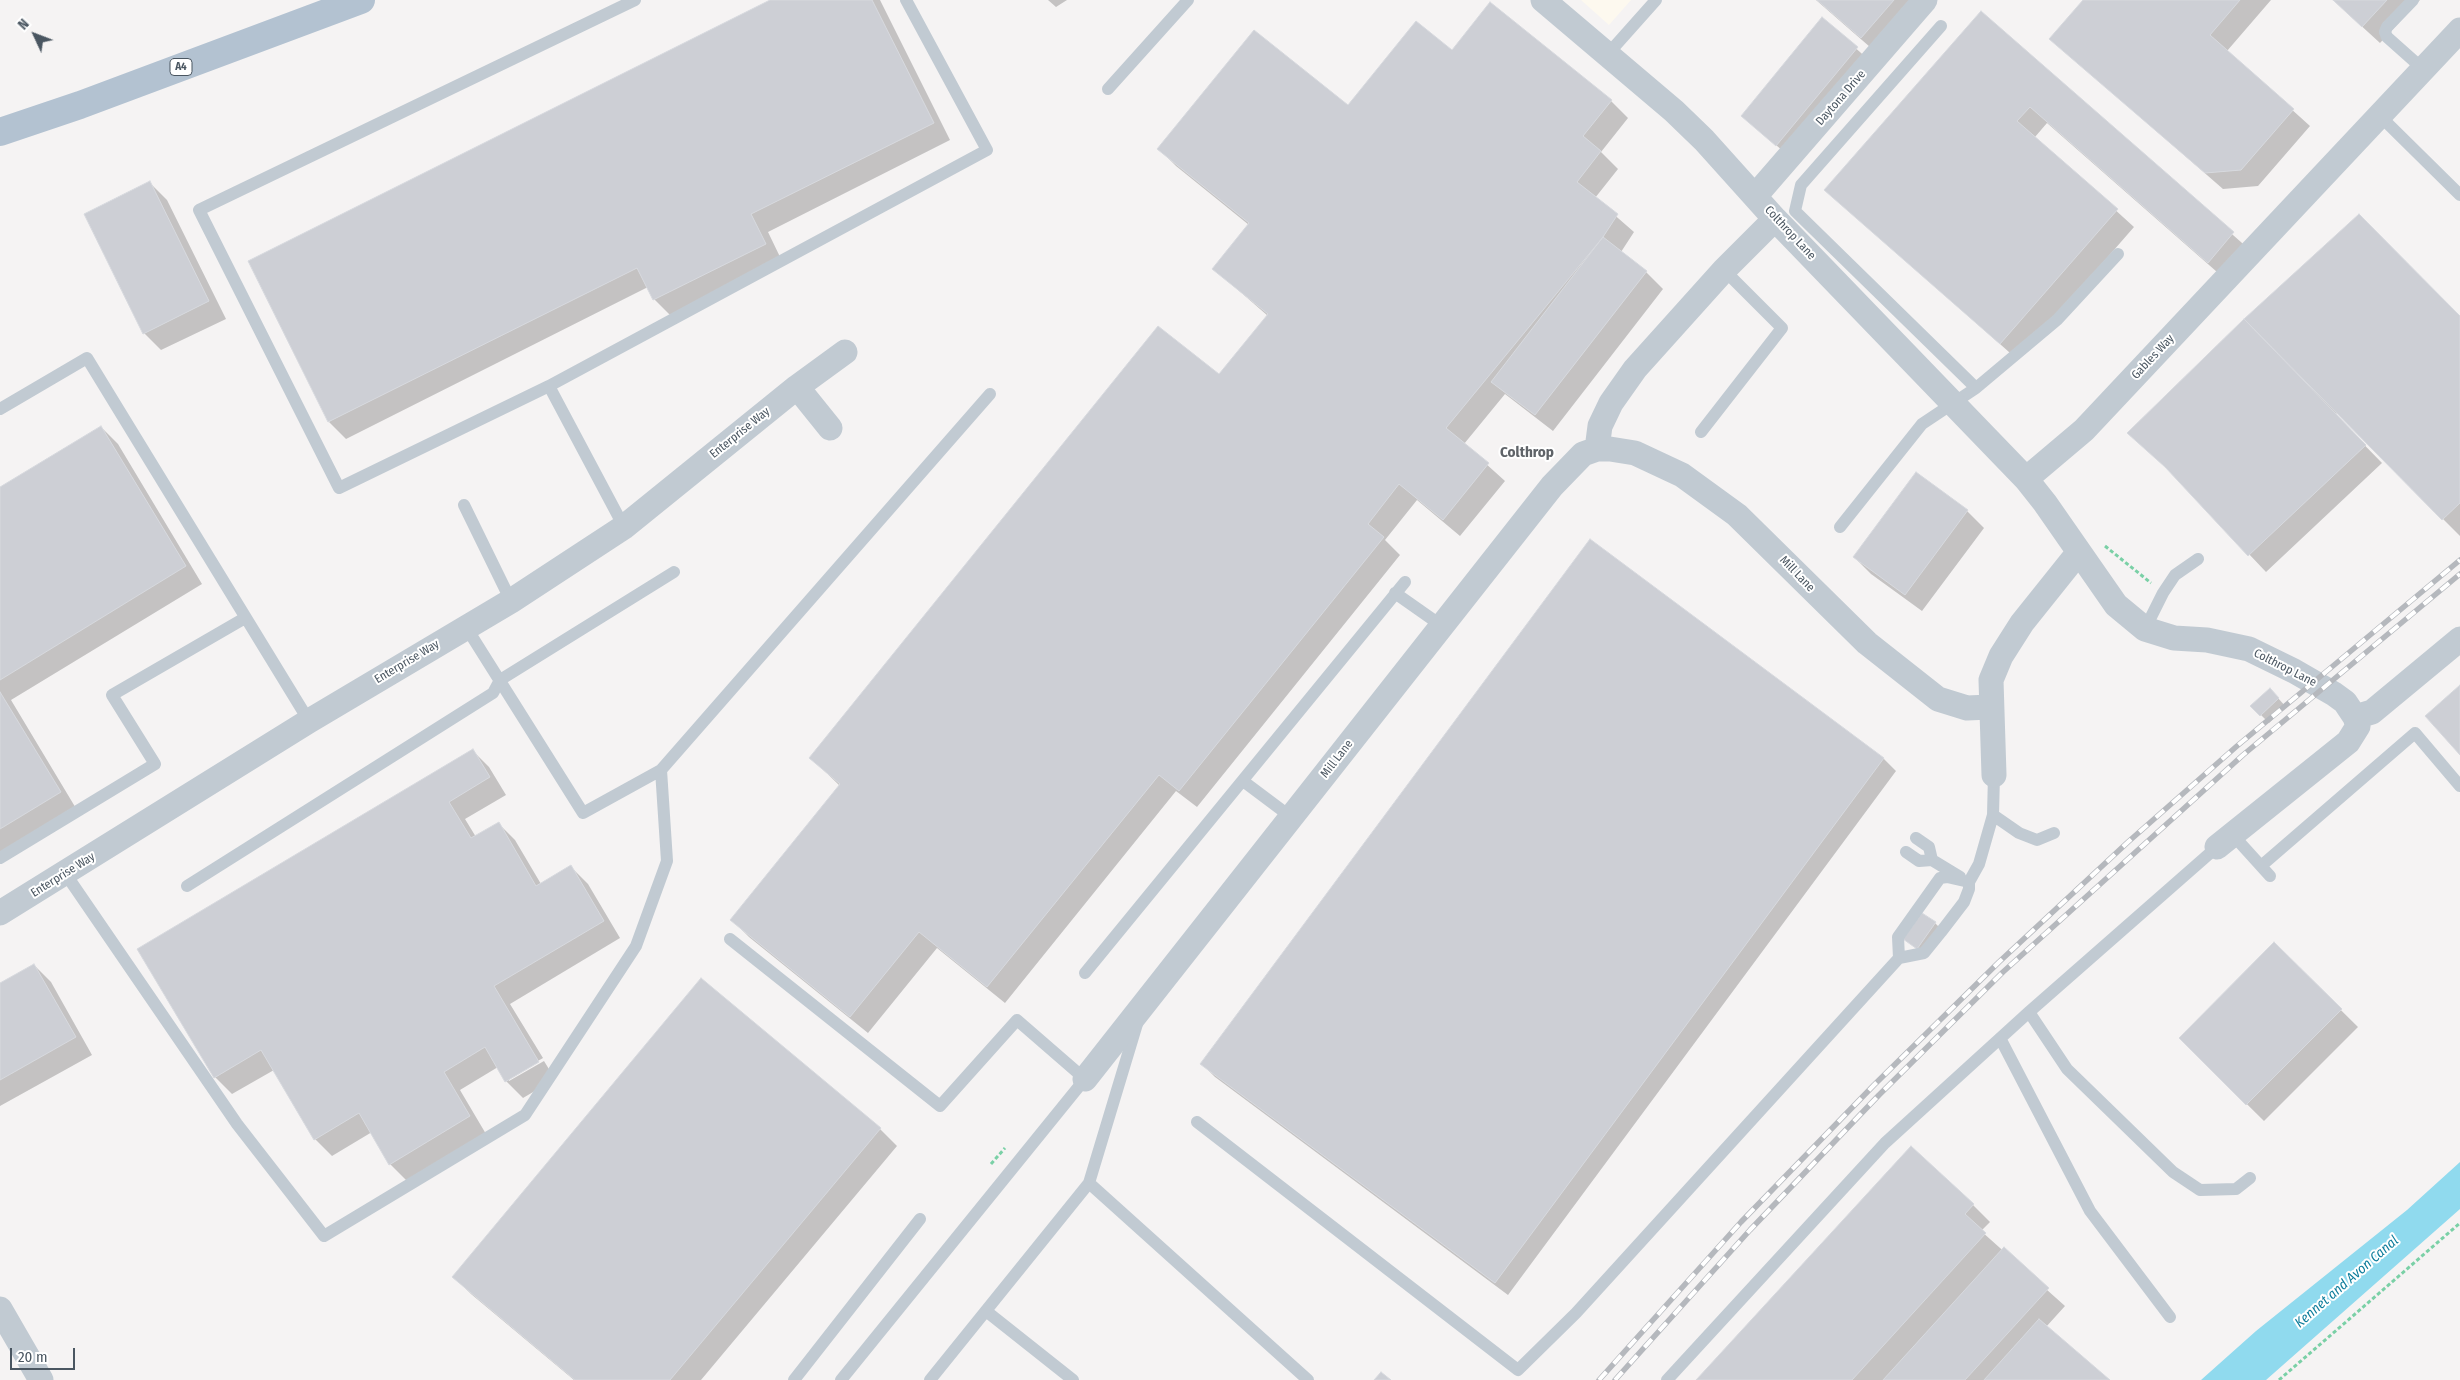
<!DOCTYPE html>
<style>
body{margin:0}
#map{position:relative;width:2460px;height:1380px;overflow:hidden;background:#f5f3f3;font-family:"Fira Sans Condensed",sans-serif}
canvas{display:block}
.north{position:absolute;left:10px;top:10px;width:50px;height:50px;-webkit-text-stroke:4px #fff;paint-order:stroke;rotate:313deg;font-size:14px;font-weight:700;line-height:20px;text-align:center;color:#4a5661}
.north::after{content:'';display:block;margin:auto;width:18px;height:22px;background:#4a5661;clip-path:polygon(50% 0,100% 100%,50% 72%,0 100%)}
.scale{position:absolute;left:10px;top:1348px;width:65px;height:22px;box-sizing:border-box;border:2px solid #4a5661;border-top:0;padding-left:6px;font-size:15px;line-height:18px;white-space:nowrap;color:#4a5661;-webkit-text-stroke:4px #fff;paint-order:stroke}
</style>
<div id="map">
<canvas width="2460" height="1380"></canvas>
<div class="north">N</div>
<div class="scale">20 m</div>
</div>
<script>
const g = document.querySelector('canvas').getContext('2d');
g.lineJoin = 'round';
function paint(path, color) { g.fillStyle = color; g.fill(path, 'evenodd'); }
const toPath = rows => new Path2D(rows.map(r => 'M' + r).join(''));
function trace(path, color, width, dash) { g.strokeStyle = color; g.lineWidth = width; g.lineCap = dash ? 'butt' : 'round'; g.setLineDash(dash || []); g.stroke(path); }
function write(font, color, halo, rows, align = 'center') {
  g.font = font + ' "Fira Sans Condensed",sans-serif'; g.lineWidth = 4; g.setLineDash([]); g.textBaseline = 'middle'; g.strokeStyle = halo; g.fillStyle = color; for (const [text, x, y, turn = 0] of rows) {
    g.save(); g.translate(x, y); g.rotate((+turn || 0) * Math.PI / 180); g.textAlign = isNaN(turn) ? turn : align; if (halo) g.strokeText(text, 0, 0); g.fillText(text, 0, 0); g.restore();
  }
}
paint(toPath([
 [1581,0,1631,0,1609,25]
]), '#fdf9ef');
paint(toPath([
 [2460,1162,2460,1209,2266,1380,2201,1380,2256,1331,2407,1210]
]), '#90daee');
paint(toPath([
 [773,0,880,0,950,140,768,232,782,261,671,316,654,299,648,287,346,439,329,422],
 [1048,0,1067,0,1056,7],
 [1816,0,1926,0,1878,54],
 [2085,0,2271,0,2227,51,2310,126,2258,186,2223,189,2051,39],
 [2333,0,2420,0,2380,43],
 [1490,4,1611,101,1628,118,1601,152,1618,169,1595,198,1634,232,1621,252,1646,272,1663,289,1553,431,1505,394,1464,444,1505,481,1460,536,1417,500,1385,540,1400,555,1197,807,1176,791,1005,1003,937,948,868,1033,749,937,732,920,840,786,811,758,1219,376,1268,316,1214,269,1249,225,1176,166,1159,149,1348,107,1452,51],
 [1981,13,2250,250,2225,279,2047,123,2035,137,2134,227,2018,360,1826,190],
 [1823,19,1870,61,1790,157,1742,116],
 [150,183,167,200,226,319,161,350,144,333],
 [2460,319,2460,536,2337,413,2335,415,2382,463,2266,572,2175,476,2129,433,2245,320],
 [101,427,118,444,202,584,11,700,77,810,0,856,0,488],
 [1967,511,1984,528,1922,611,1871,574,1854,557],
 [1590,541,1884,759,1896,771,1508,1295,1215,1077,1202,1064],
 [2278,698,2286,707,2269,723,2252,706],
 [472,750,489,767,506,795,465,819,476,837,498,823,515,840,541,884,571,867,588,884,620,938,510,1004,543,1058,509,1078,509,1081,544,1061,555,1079,523,1098,506,1081,498,1067,460,1090,486,1134,407,1181,390,1164,372,1132,332,1156,315,1139,274,1070,232,1094,215,1077,139,949],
 [1935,923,1943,931,1925,956,1905,939],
 [2274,944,2358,1027,2264,1121,2180,1038],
 [34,965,51,982,92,1055,0,1106,0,984],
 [880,1129,897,1146,701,1380,574,1380,471,1294,454,1277],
 [1973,1205,1990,1222,1981,1231,2065,1306,2046,1327,2108,1380,1698,1380]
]), '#0003');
const building = toPath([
 [770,0,872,0,934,123,751,214,766,244,653,300,637,268,328,422,248,261,770,0],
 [1817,0,1894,0,1861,38,1817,0],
 [2083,0,2240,0,2210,35,2294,109,2241,170,2205,173,2049,39,2083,0],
 [2333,0,2387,0,2362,27,2333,0],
 [1490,2,1612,100,1583,136,1601,151,1577,182,1618,214,1603,237,1446,428,1489,463,1443,520,1399,484,1368,524,1384,537,1179,791,1159,775,987,987,919,932,850,1017,730,920,840,784,809,758,1158,326,1219,374,1268,314,1212,269,1249,223,1157,149,1254,30,1348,105,1416,21,1452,50,1490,2],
 [1981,11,2234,232,2208,263,2030,107,2017,121,2118,209,2000,344,1824,190,1981,11],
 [1822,17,1858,47,1776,146,1741,116,1822,17],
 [150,181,209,301,143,334,84,214,150,181],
 [2359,214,2460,316,2460,503,2442,520,2244,319,2359,214],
 [1603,237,1647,271,1535,415,1491,382,1603,237],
 [2244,319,2366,445,2248,556,2165,467,2127,433,2244,319],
 [101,426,186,566,0,680,0,487,101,426],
 [1916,472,1968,510,1905,595,1853,557,1916,472],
 [1590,539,1884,758,1495,1283,1200,1064,1590,539],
 [2460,685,2460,755,2425,716,2460,685],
 [2270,688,2279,698,2260,716,2250,706,2270,688],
 [0,692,61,792,0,829,0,692],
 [473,749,490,777,449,802,471,838,499,822,536,886,571,865,604,921,494,986,539,1062,505,1082,485,1047,444,1072,470,1116,389,1165,359,1113,314,1140,261,1050,214,1078,137,949,473,749],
 [1922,913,1936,922,1917,949,1903,939,1922,913],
 [2274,942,2342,1009,2246,1105,2179,1038,2274,942],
 [34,964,76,1037,0,1080,0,983,34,964],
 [701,978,881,1128,670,1380,575,1380,452,1277,701,978],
 [1911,1146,1974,1204,1965,1214,1986,1233,1852,1380,1696,1380,1911,1146],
 [2004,1247,2049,1288,1965,1380,1883,1380,2004,1247],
 [2039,1319,2110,1380,1984,1380,2039,1319],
 [1381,1372,1391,1380,1374,1380,1381,1372]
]);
paint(building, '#cdcfd5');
trace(building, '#d7d9de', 1);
trace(toPath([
 [2105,546,2151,583],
 [991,1164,1005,1148],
 [2279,1380,2460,1223]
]), '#7ad0a6', 3, [4, 2.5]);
trace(toPath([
 [635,0,199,210,339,488,549,386,987,150,906,0],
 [2413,0,2387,27,2385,32,2387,37,2423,69],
 [1941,26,1801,185,1795,211,1976,388],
 [1607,55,1656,0],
 [1108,89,1188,0],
 [2379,115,2460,195],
 [549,386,624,527],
 [0,409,87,358,309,721],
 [1701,432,1782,328,1724,270],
 [464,505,511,601],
 [1840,527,1922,424,1976,388,2057,320,2118,254],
 [1395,593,1442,626],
 [2145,629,2163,593,2175,575,2198,559],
 [661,770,990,394],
 [1243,781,1291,817],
 [1993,815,2019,833,2037,840,2054,833],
 [2232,834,2270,876],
 [1916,838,1929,847,1932,860],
 [1906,852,1919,861,1932,860,1960,877],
 [0,858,155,764,112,695,245,618],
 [2261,866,2415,733,2460,786],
 [65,873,237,1124,324,1236,525,1115,636,946,667,861,661,770,583,813,466,627],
 [187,886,493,693,500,680,674,572],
 [730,939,940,1106,1017,1020,1085,1079,841,1380],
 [1899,958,1898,937,1940,878,1947,877,1969,882],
 [1085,973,1405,582],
 [2029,1012,2067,1069,2173,1172,2200,1190,2236,1189,2250,1178],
 [1137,1024,1089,1183,1308,1380],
 [2000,1038,2090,1211,2170,1317],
 [1197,1122,1518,1370,1576,1313,1899,958,1924,953,1941,932,1964,902,1969,889,1969,882,1979,864,1993,815,1994,775],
 [986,1311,1073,1380],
 [794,1380,920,1219],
 [930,1380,1089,1183],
 [1667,1380,1885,1143,2029,1012,2217,847]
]), '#c1cad2', 12);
trace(toPath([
 [1543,0,1674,111,1704,140,1775,219,2026,479],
 [1756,195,1925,0],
 [797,387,830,428],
 [1597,449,1600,426,1611,403,1635,369,1724,270,1775,219],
 [2355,717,2372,712,2460,639],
 [1994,775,1991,680,2001,656,2022,623,2078,553],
 [2217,847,2348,742,2358,726,2355,717,2345,702,2334,694,2294,671,2249,649,2207,640,2174,638,2145,629,2116,605,2045,503,2026,479,2084,430,2460,30],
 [0,913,309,721,511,601,624,527,797,387,845,352],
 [1085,1079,1552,486,1583,454,1597,449,1610,449,1635,453,1682,475,1737,515,1867,643,1938,699,1967,708,1990,707],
 [0,1309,41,1380]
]), '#c1cad2', 25);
trace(toPath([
 [0,132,80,105,361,0]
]), '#b3c2d1', 28);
const rail = toPath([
 [1599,1380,1741,1222,1874,1085,1999,962,2128,842,2237,746,2460,560],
 [1615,1380,1750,1230,1879,1095,2003,972,2243,755,2460,574]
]);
trace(rail, '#b5b8bd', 5.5);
trace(rail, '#fff', 4, [11]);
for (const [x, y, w] of [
 [181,67,22]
]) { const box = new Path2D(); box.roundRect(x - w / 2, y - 8.5, w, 17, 4); g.fillStyle = '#fff'; g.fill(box); trace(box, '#4a5661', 1); }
write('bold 11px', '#4a5661', null, [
 ["A4",181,67]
]);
write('12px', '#4a5661', '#fff', [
 ["Daytona Drive",1841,98,-49],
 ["Colthrop Lane",1790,233,47],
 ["Gables Way",2153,357,-47],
 ["Enterprise Way",740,433,-39],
 ["Mill Lane",1797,574,46],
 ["Enterprise Way",407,662,-31],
 ["Colthrop Lane",2285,668,27],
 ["Mill Lane",1337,759,-52],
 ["Enterprise Way",63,875,-32]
]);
write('italic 14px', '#0c7c9b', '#fff', [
 ["Kennet and Avon Canal",2347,1282,-41]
]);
write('bold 15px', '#5f6368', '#fff', [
 ["Colthrop",1527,453]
]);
</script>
